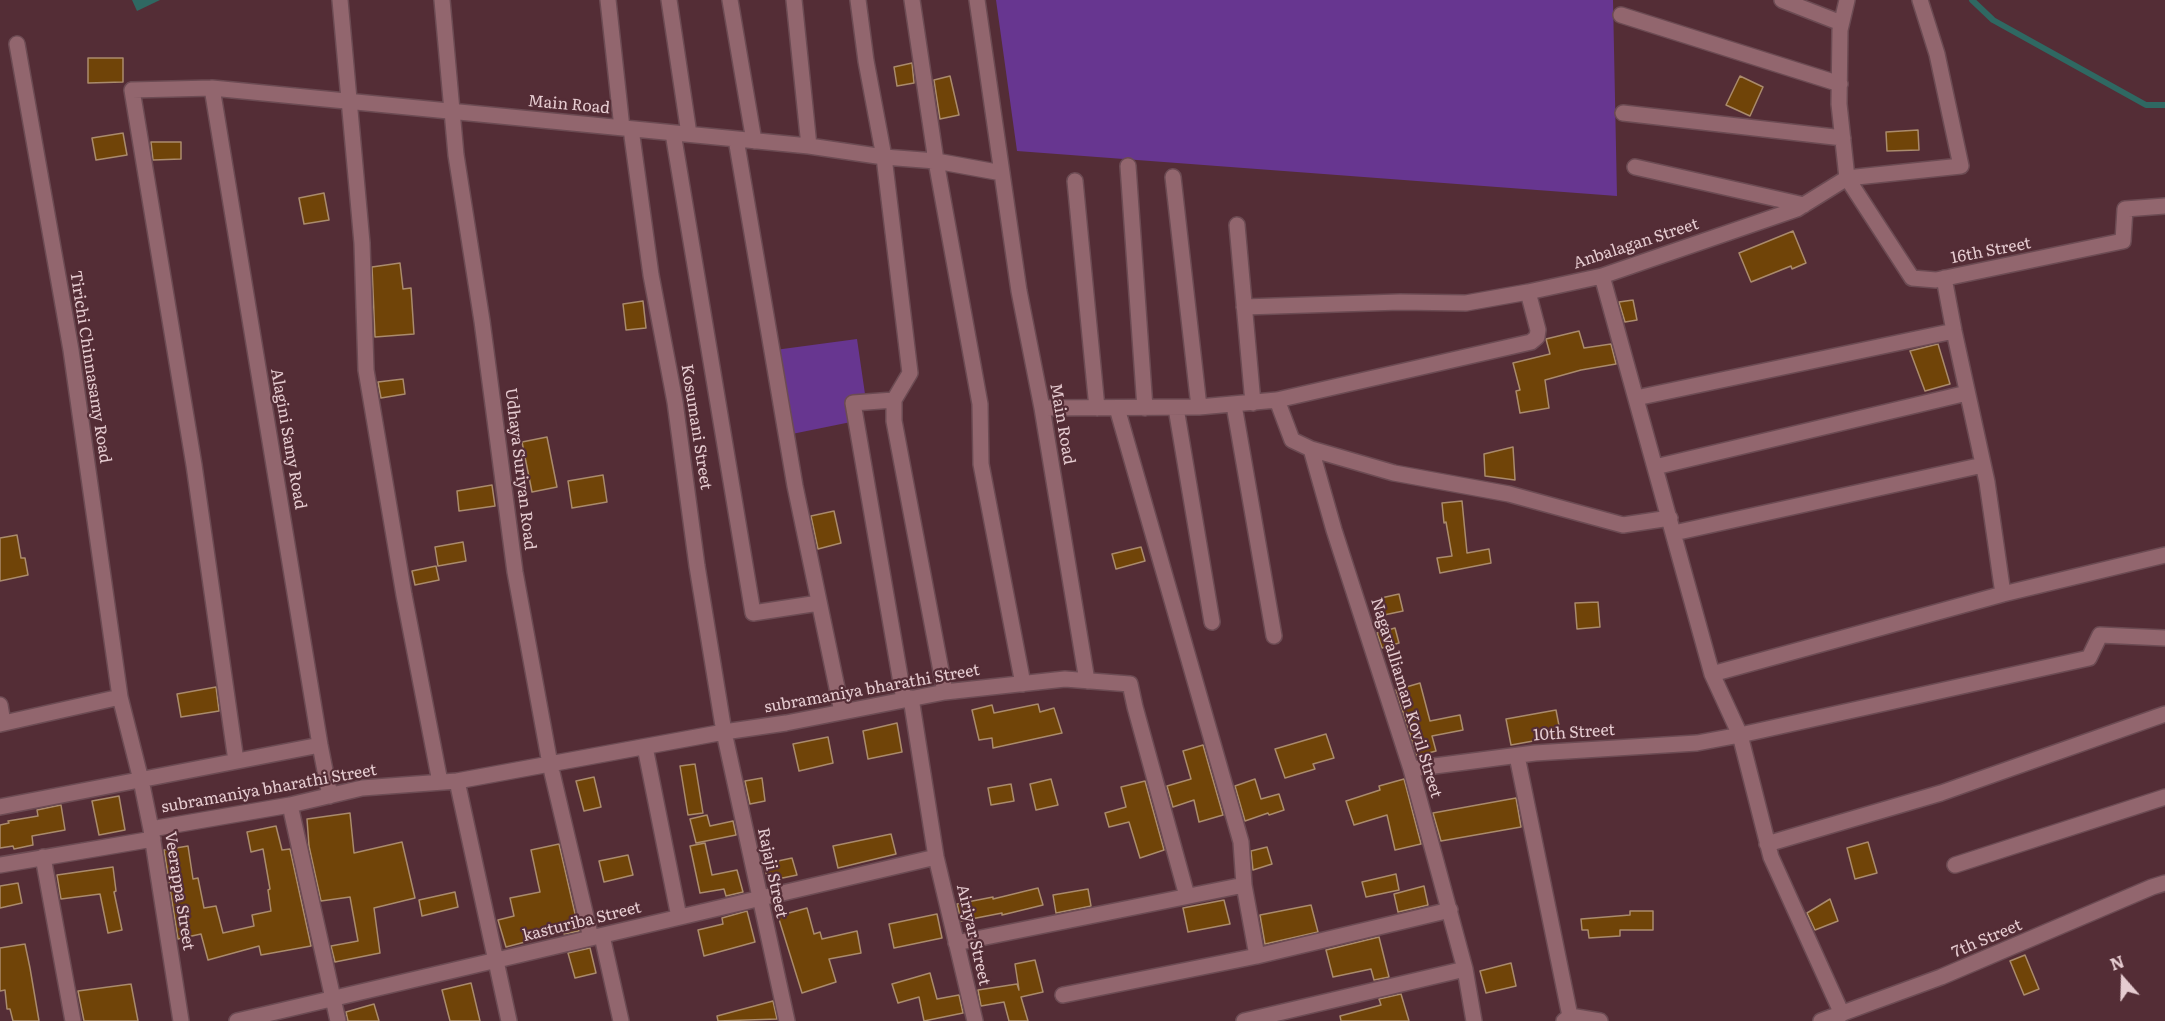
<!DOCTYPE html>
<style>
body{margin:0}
#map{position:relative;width:2165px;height:1021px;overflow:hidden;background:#542d36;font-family:Literata,serif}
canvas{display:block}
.north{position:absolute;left:2093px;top:949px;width:60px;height:60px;-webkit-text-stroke:4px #542d36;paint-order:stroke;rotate:340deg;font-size:16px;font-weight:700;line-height:24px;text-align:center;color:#e6ccd1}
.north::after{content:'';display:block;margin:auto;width:21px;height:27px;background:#e6ccd1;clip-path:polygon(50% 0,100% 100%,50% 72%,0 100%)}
</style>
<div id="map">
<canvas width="2165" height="1021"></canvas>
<div class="north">N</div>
</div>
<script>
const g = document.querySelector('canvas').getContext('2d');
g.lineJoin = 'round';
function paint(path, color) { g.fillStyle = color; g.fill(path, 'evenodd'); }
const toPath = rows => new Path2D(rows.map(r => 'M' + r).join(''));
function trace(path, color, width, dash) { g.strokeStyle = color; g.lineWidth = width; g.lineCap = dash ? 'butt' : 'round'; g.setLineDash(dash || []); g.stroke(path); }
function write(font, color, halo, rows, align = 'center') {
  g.font = font + ' Literata,serif'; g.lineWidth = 4.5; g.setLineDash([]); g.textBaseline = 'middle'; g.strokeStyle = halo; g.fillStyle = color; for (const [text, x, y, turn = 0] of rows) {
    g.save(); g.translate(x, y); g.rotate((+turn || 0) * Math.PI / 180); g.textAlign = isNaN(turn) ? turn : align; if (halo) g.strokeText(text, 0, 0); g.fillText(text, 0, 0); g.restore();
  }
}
paint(toPath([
 [996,0,1613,0,1617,196,1017,151],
 [857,339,865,394,849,396,851,422,792,434,775,350]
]), '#673690');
paint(toPath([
 [132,0,160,0,137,11]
]), '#2f6862');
trace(toPath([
 [1972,0,1993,20,2146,105,2165,105]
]), '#2f6862', 6);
const building = toPath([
 [88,58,123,58,123,82,88,83,88,58],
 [912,63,914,83,897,86,894,67,912,63],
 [950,76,959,115,940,119,934,80,950,76],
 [1740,76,1763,87,1750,116,1726,105,1740,76],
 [1918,130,1919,150,1887,151,1886,132,1918,130],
 [123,133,127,155,96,160,92,138,123,133],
 [151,142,181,142,181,159,153,160,151,142],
 [324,193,329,220,304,224,299,198,324,193],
 [1793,231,1806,263,1792,269,1791,266,1751,282,1739,253,1793,231],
 [400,263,403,289,411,288,414,334,375,337,372,267,400,263],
 [1633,300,1637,320,1625,322,1619,302,1633,300],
 [643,301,646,328,626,330,623,304,643,301],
 [1579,331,1584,348,1611,344,1616,364,1581,370,1545,380,1549,408,1520,413,1516,391,1520,390,1513,363,1550,354,1546,339,1579,331],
 [1938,344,1950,384,1925,391,1910,351,1938,344],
 [403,379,405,394,381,398,378,382,403,379],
 [547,437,557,487,532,492,522,442,547,437],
 [1513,447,1515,480,1485,476,1484,454,1513,447],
 [603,475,607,502,572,508,568,481,603,475],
 [492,485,495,506,459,511,457,491,492,485],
 [1462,501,1467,553,1489,549,1491,563,1440,573,1437,558,1452,556,1446,522,1444,523,1442,503,1462,501],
 [834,511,841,543,818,549,811,516,834,511],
 [17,535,21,558,25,558,28,575,0,581,0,538,17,535],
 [463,542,466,561,438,566,435,547,463,542],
 [1141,547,1145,561,1116,569,1112,554,1141,547],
 [436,566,439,580,415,585,412,571,436,566],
 [1399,594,1403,611,1384,615,1381,598,1399,594],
 [1598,602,1600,627,1577,629,1575,603,1598,602],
 [1395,628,1399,643,1382,648,1377,633,1395,628],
 [1420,683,1430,721,1460,715,1463,730,1432,736,1436,751,1417,756,1396,690,1420,683],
 [216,687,219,711,181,717,177,694,216,687],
 [1038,704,1040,712,1054,708,1062,733,993,748,992,738,979,740,972,710,992,705,994,713,1038,704],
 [1556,710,1561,736,1511,745,1506,719,1556,710],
 [897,723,902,752,868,759,863,731,897,723],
 [1326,734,1334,758,1313,764,1315,769,1285,778,1275,749,1326,734],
 [828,737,833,763,799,771,793,744,828,737],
 [1203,745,1223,815,1199,822,1194,800,1173,807,1167,786,1191,779,1183,751,1203,745],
 [695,764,703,813,688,815,680,766,695,764],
 [594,777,601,807,584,811,576,781,594,777],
 [762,778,765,801,750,804,745,781,762,778],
 [1051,779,1058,805,1036,810,1030,784,1051,779],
 [1255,779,1261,799,1279,794,1284,810,1269,815,1268,813,1245,821,1235,786,1255,779],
 [1404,779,1421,844,1395,850,1387,815,1354,825,1346,801,1380,790,1379,786,1404,779],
 [1145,781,1164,850,1140,858,1129,822,1109,827,1105,813,1126,807,1121,787,1145,781],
 [1011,784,1014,801,991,805,988,788,1011,784],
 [119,796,125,830,99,835,92,801,119,796],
 [1516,798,1521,827,1441,841,1433,813,1516,798],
 [61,805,65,830,32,836,33,845,14,849,13,846,0,848,0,825,9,823,8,821,38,816,37,810,61,805],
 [350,813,354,853,402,842,415,898,374,908,380,953,335,962,331,946,358,941,350,897,321,901,309,846,307,819,350,813],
 [707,815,710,826,733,821,736,835,696,843,690,819,707,815],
 [276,826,282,850,290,849,311,946,261,955,259,946,208,960,201,934,178,939,164,850,188,846,193,879,198,878,204,908,216,906,223,933,254,926,252,915,271,911,268,890,270,889,263,849,251,852,247,832,276,826],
 [891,834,896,854,838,868,833,846,891,834],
 [1868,842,1877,873,1855,879,1847,848,1868,842],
 [705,843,712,875,737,870,743,892,726,896,724,889,700,893,690,846,705,843],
 [559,844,579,931,564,934,563,932,506,947,498,920,514,916,510,898,540,892,531,850,559,844],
 [1267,847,1272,864,1253,870,1251,851,1267,847],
 [628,855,633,875,604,882,599,861,628,855],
 [792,858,797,875,768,881,764,864,792,858],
 [113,867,116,891,114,892,122,930,108,933,100,894,61,899,57,875,113,867],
 [1396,874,1399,890,1366,897,1362,882,1396,874],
 [18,883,22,903,0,908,0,886,18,883],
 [1424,886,1428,905,1398,912,1394,894,1424,886],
 [1038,888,1043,905,1002,915,1002,913,961,921,957,904,993,897,993,899,1038,888],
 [1088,889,1091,906,1056,913,1053,895,1088,889],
 [455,892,458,907,422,916,419,900,455,892],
 [1830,899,1838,921,1815,930,1807,913,1830,899],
 [1224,900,1230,924,1188,932,1183,908,1224,900],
 [1311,905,1318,932,1265,944,1260,915,1311,905],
 [807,908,814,934,820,932,822,939,857,931,861,953,829,959,836,982,802,993,778,916,807,908],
 [747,911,755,942,704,956,698,930,723,924,722,918,747,911],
 [1630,911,1653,911,1653,930,1620,930,1620,936,1589,938,1588,930,1582,930,1581,919,1630,915,1630,911],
 [937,914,942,938,894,948,889,924,937,914],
 [1379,937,1389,977,1374,980,1371,969,1333,977,1326,950,1379,937],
 [25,944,30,968,39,1021,13,1021,10,1009,7,1009,5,990,0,991,0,948,25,944],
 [590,948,596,973,575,978,568,953,590,948],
 [2025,955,2039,989,2024,995,2010,961,2025,955],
 [1035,960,1043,992,1021,997,1028,1021,1009,1021,1004,1002,981,1006,978,990,1017,984,1019,990,1015,964,1035,960],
 [1511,963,1516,986,1486,993,1480,971,1511,963],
 [930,973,937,999,959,995,963,1013,924,1021,919,997,898,1003,892,984,930,973],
 [471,983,480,1021,450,1021,442,990,471,983],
 [131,984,138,1021,84,1021,78,991,131,984],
 [1401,994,1409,1021,1341,1021,1340,1016,1381,1005,1379,999,1401,994],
 [773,1001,777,1019,718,1021,717,1016,773,1001],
 [374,1004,379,1021,348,1021,346,1012,374,1004]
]);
paint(building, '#704408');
trace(building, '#aa8b6c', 1.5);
const minor = toPath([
 [340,0,362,243,366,370,404,595,440,782],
 [442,0,456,155,482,321,515,572,550,764,591,938],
 [608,0,622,128],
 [669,0,689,134],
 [730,0,754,141],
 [794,0,809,146],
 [858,0,866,61,884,157,910,373,894,400,894,421,945,692],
 [912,0,936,161,980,404,981,464,1023,684],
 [977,0,1019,291,1042,408,1087,681],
 [1782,0,1841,23],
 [1920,0,1937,54,1961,166,1847,178,1912,278,1936,280,2123,241,2125,209,2165,206],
 [1621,15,1840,84],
 [17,44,71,350,120,697,141,780,151,829,181,1021],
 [212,88,320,745,330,796],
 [1623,113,1843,138],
 [631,129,651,275,675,402,697,566,724,732,787,1021],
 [673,133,753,613,819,603],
 [736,139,795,486,842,712],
 [1128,166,1145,408],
 [1635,167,1804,205],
 [1173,177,1199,407],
 [1075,181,1097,408],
 [1237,225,1253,403],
 [1602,276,1712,674,1740,735,1771,857,1842,1014],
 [1944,278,1954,331,1987,482,2003,594,2165,555],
 [1244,307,1400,302,1466,303,1528,292,1602,276,1797,209,1847,178,1839,104,1840,30,1847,0],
 [1636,398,1954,331],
 [894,400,853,403,904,700],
 [1277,400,1292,440,1311,449,1334,530,1411,769,1465,969,1474,1021],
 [1234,405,1274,636],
 [1042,408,1199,407,1277,400,1531,342,1537,337,1538,330,1528,292],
 [1117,408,1241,842,1244,885],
 [1176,408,1212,622],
 [1311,449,1394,473,1509,494,1623,525,1670,518],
 [1655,467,1967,393],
 [1674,533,1983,465],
 [1712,674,2003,594],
 [911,698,936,857,975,1021],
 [0,705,3,723],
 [0,724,120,697],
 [645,747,679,917],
 [1517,756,1571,1021],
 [236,761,194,465,132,90,212,88,809,146,884,157,936,161,1002,173],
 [1411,769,1535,753,1697,743,1740,735,2089,658,2100,635,2165,638],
 [457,781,509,1021],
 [290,805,338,1021],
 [0,807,320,745],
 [151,829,290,805,362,788,457,781,724,732,786,723,945,692,1065,679,1130,684,1135,707,1187,896],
 [1767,844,1941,793,2165,714],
 [43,857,73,1021],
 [0,865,153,839],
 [1955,865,2165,797],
 [602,936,621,1021],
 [956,943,1244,885,1257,956,1450,910],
 [1063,995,1257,956],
 [237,1021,936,857],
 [1244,1021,1465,969],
 [1564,1021,1570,1016,1600,1021],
 [1821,1021,1941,977,2152,887,2165,883]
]);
trace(minor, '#6c4b53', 18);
trace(minor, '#92666e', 15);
write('16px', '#e6ccd1', '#542d36', [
 ["Main Road",569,105,5],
 ["Anbalagan Street",1636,244,-18],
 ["16th Street",1991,251,-11],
 ["Tirichi Chinnasamy Road",90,367,81],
 ["Main Road",1062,424,80],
 ["Kosumani Street",696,427,81],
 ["Alagini Samy Road",288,439,80],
 ["Udhaya Suriyan Road",520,469,83],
 ["subramaniya bharathi Street",872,689,-10],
 ["Nagavalliaman Kovil Street",1406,698,73],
 ["10th Street",1574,733,-4],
 ["subramaniya bharathi Street",269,789,-10],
 ["Rajaji Street",772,873,78],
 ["Veerappa Street",179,891,81],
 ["kasturiba Street",582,922,-14],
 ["Airiyar Street",973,935,77],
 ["7th Street",1987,939,-23]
]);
</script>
